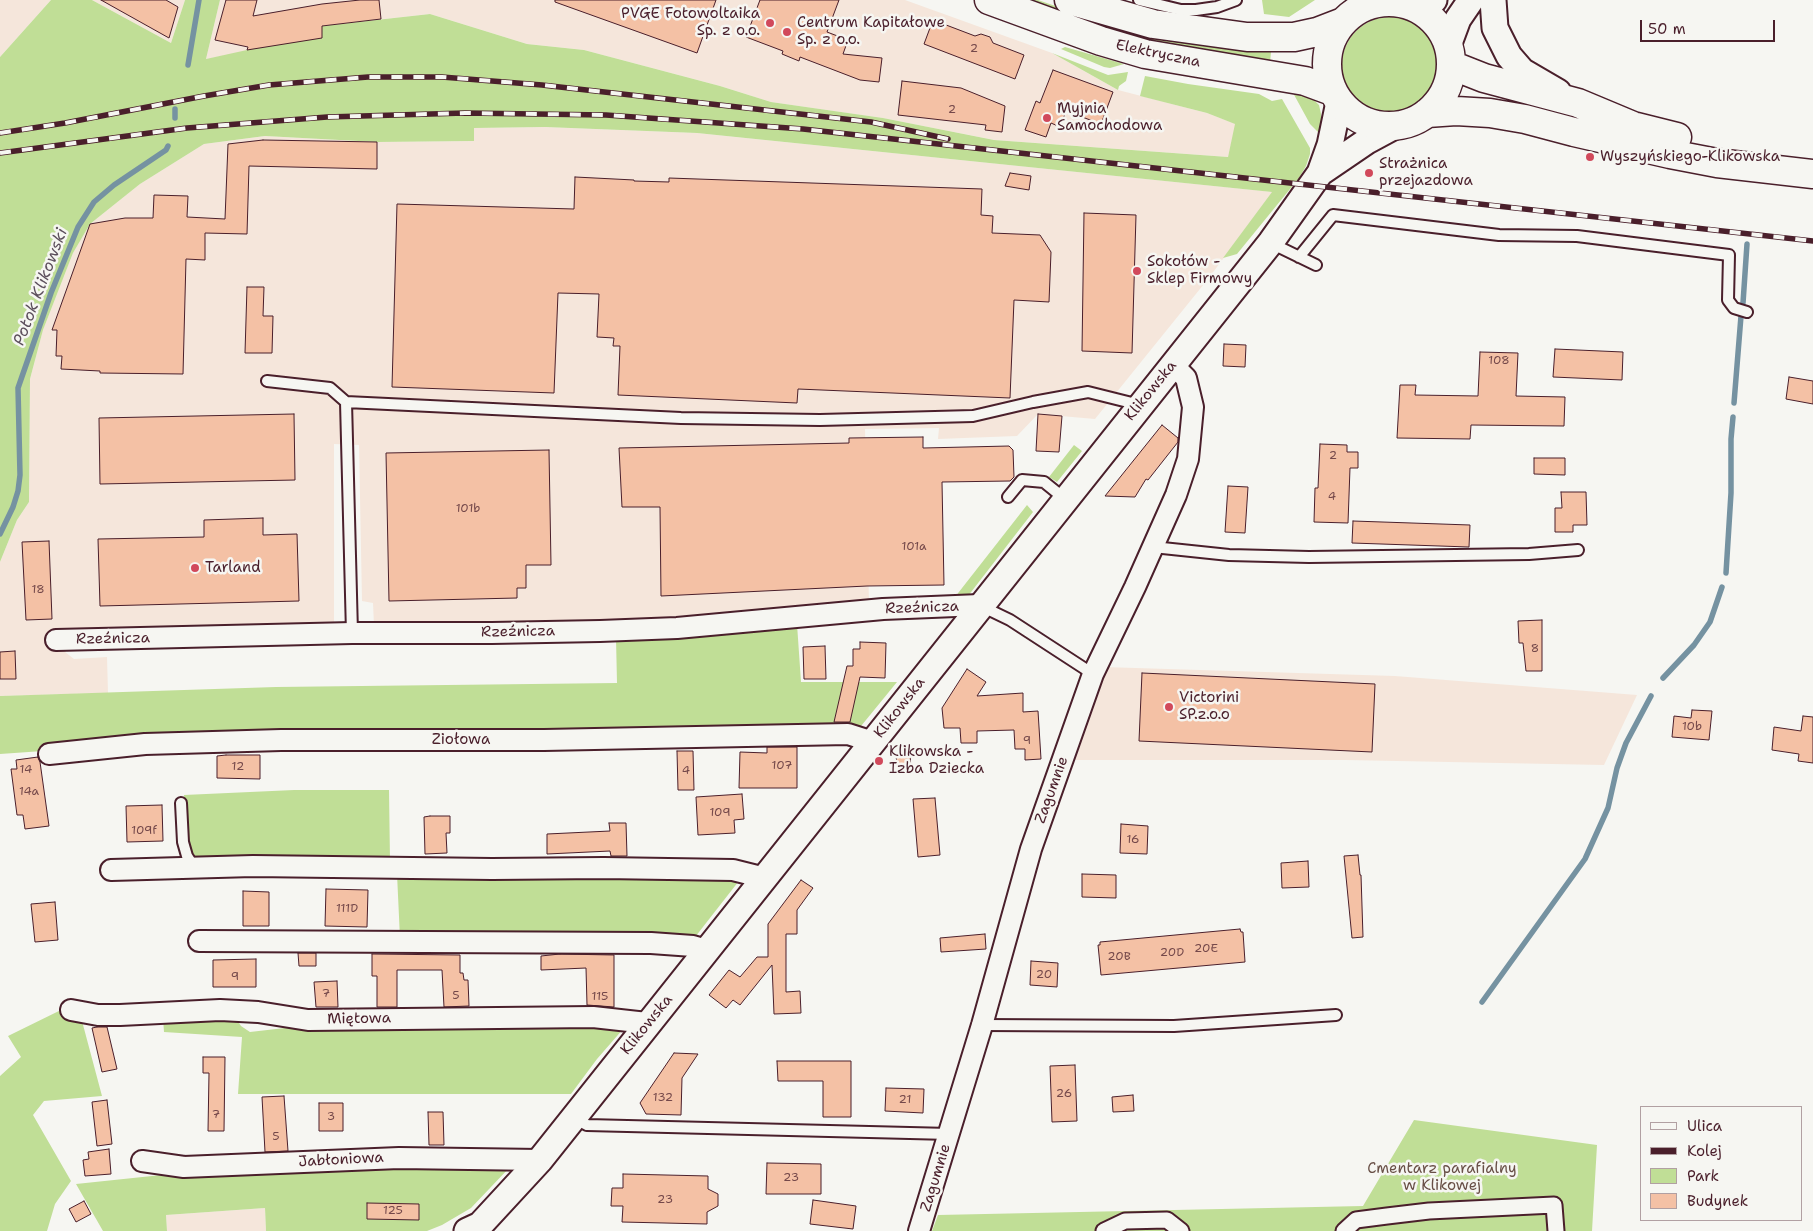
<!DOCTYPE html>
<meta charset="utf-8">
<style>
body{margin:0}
#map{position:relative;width:1813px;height:1231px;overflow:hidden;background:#f6f6f2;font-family:"Shantell Sans",sans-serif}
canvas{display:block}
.legend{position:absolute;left:1640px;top:1106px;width:162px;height:115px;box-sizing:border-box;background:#f6f6f2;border:1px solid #b1a0a2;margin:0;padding:6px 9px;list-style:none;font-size:15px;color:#4a1f2b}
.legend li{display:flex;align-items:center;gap:10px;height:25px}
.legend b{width:25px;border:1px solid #b1a0a2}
.scale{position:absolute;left:1640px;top:20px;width:135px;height:22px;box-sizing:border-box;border:2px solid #4a1f2b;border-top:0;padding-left:6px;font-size:15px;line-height:18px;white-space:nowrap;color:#4a1f2b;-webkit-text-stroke:4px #f6f6f2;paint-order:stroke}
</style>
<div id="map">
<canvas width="1813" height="1231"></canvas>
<ul class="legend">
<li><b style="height:6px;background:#f6f6f2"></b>Ulica</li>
<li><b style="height:6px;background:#4a1f2b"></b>Kolej</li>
<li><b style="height:14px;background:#c0de96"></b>Park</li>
<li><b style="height:14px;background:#f4c1a5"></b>Budynek</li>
</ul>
<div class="scale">50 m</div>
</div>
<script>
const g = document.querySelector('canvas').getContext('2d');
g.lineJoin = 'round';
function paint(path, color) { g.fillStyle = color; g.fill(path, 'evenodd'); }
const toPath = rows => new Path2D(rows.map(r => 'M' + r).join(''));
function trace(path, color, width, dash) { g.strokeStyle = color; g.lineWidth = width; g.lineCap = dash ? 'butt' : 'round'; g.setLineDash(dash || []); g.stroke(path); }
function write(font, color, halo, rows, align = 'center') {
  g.font = font + ' "Shantell Sans",sans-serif'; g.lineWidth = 5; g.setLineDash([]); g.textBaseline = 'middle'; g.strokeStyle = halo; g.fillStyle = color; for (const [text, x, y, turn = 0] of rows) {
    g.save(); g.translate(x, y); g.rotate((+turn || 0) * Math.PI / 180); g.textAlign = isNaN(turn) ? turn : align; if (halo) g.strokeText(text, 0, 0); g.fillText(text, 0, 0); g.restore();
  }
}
paint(toPath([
 [0,0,51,0,0,57],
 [92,0,185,0,171,43],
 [220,0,905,0,1052,53,1118,90,1207,113,1236,124,1228,157,994,140,883,118,771,102,720,86,584,50,527,44,430,14,322,26,322,38,206,59],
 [545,127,697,133,1273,192,1208,279,1095,419,1038,414,1017,436,938,439,939,428,865,429,869,603,606,621,374,626,373,603,362,601,359,445,334,444,334,626,65,636,65,652,74,659,107,657,108,693,0,696,0,562,17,520,29,502,30,379,43,330,73,253,90,224,140,184,204,144,265,136,377,142,474,141,474,128],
 [1103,667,1395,676,1637,695,1604,765,1345,760,1075,760],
 [265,1208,266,1231,167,1231,166,1215]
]), '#f5e6db');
paint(toPath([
 [51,0,92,0,171,43,185,0,220,0,206,59,247,50,322,26,430,14,527,44,584,50,720,86,771,102,883,118,994,140,1228,157,1235,124,1207,113,1140,96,1145,76,1188,84,1259,94,1272,101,1282,99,1310,148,1310,154,1306,166,1299,178,1237,254,1223,258,1272,192,697,133,545,127,474,128,474,141,377,142,265,136,204,144,140,184,90,224,73,253,43,330,30,379,29,502,17,520,0,562,0,57],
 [1008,0,1038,0,1087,17,1200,42,1271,52,1270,63,1189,51,1119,35],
 [1262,0,1315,0,1289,17,1264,14],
 '1342 65a48 48 0 1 1 96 0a48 48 0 1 1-96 0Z',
 [1065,47,1124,64,1110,68,1104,67,1061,49],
 [1052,53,1108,75,1128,72,1126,81,1119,86,1118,90],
 [1292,91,1305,91,1319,105,1321,114,1322,136,1310,124],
 [1074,445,1082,451,1057,482,1049,477],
 [1027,505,1033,512,968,596,955,597],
 [797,624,801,682,897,682,857,731,43,751,0,754,0,696,276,687,617,683,616,638],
 [294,790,389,790,390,861,215,860,196,857,191,854,187,845,184,795],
 [397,874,742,877,692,941,400,938],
 [65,1008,82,1021,102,1096,44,1101,33,1115,71,1181,55,1204,47,1231,0,1231,0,1076,21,1057,8,1036],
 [235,1017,241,1026,250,1032,311,1025,453,1023,624,1028,597,1059,571,1094,238,1094,242,1037,164,1032,163,1018],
 [1414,1120,1597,1145,1592,1231,932,1231,938,1215,1363,1206],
 [510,1167,471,1208,442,1225,427,1231,266,1231,265,1208,166,1215,167,1231,103,1231,76,1184,171,1174,274,1169]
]), '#c0de96');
trace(toPath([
 [188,65,199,0],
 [175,109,175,118],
 [1743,303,1747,244],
 [1734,403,1741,316],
 [0,534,13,507,18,491,20,475,18,388,51,293,78,227,94,202,114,185,166,150,168,146],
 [1726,573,1731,493,1731,439,1733,417],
 [1663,678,1694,645,1710,622,1722,587],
 [1482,1002,1585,859,1608,808,1617,768,1626,743,1651,696]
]), '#7592a1', 5.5);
const building = toPath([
 [101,0,166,0,178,7,169,38,101,0],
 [226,0,257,0,253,16,322,4,360,0,379,0,381,19,322,26,322,38,247,50,248,47,215,40,226,0],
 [555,0,716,0,697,53,555,2,555,0],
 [760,0,839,0,827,32,848,40,843,54,882,58,879,82,860,80,800,57,799,61,782,54,783,51,746,37,760,0],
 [933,20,975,36,981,34,990,37,993,43,1024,55,1015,79,924,44,933,20],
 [1053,70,1113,92,1101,124,1066,111,1060,127,1051,123,1046,137,1025,130,1036,101,1040,103,1053,70],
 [902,81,961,88,1005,106,1002,132,985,130,986,125,898,115,902,81],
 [263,140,377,142,377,169,249,166,247,234,205,233,205,260,186,259,183,374,100,373,100,371,61,369,62,356,56,356,57,330,52,330,90,224,125,218,153,218,154,195,188,196,187,217,225,219,228,144,263,140],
 [1010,173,1031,176,1029,190,1005,186,1010,173],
 [575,177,634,180,634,181,669,182,669,178,982,189,981,215,993,216,992,233,1040,235,1051,252,1049,302,1014,300,1010,398,798,389,797,403,618,395,620,346,613,346,614,338,597,337,599,294,558,293,554,393,392,387,397,204,574,209,575,177],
 [1084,213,1136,215,1132,353,1082,351,1084,213],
 [247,287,264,287,263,316,273,316,272,353,245,353,247,287],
 [1224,344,1246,345,1245,367,1223,366,1224,344],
 [1555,349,1623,352,1622,380,1553,377,1555,349],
 [1480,352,1518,353,1516,396,1565,397,1564,426,1471,425,1470,439,1397,438,1400,385,1416,385,1415,395,1478,396,1480,352],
 [1789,377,1813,381,1813,404,1786,399,1789,377],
 [294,414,295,480,100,484,99,418,294,414],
 [1038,414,1062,416,1059,452,1036,451,1038,414],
 [1162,425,1178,438,1178,442,1148,480,1146,479,1135,497,1105,496,1162,425],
 [923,437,923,448,1009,446,1013,450,1014,477,1010,481,942,482,944,585,867,586,661,596,660,507,622,507,619,448,849,443,849,438,923,437],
 [1320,444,1347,445,1347,452,1358,452,1358,468,1350,468,1348,523,1314,522,1315,488,1318,488,1320,444],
 [549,450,551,565,526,565,526,588,517,588,517,598,389,601,386,453,549,450],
 [1534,458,1565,458,1565,475,1534,474,1534,458],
 [1228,486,1248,487,1245,533,1225,532,1228,486],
 [1561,492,1586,492,1587,525,1573,525,1573,532,1555,532,1555,508,1562,508,1561,492],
 [263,518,263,535,297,534,299,601,100,606,98,539,204,537,204,520,263,518],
 [1353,521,1470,525,1469,547,1352,543,1353,521],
 [49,541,52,619,26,620,22,542,49,541],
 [1542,620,1542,671,1526,671,1523,643,1519,643,1518,621,1542,620],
 [860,642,886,643,885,678,860,677,850,722,834,722,847,666,853,666,853,649,860,649,860,642],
 [825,646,826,679,804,679,803,647,825,646],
 [15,651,16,679,0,679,0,652,15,651],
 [967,669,986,682,977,696,1023,693,1023,712,1038,711,1041,759,1025,760,1025,749,1015,749,1014,730,977,731,977,743,961,743,960,728,944,728,942,708,967,669],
 [1142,673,1375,684,1372,752,1139,741,1142,673],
 [1692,710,1712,711,1709,740,1672,737,1674,716,1691,718,1692,710],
 [1803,716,1813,717,1813,763,1798,761,1799,754,1772,750,1774,727,1801,731,1803,716],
 [767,747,797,747,797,788,739,788,740,752,767,753,767,747],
 [677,751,693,751,694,790,678,790,677,751],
 [910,754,911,770,898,771,896,756,910,754],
 [226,755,260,755,260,779,217,778,217,756,226,755],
 [38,757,40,762,49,826,25,829,23,815,17,815,11,769,17,769,16,760,38,757],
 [742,794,744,819,734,820,735,833,698,835,696,797,742,794],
 [935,798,940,855,918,857,913,799,935,798],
 [162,805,163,841,127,842,126,806,162,805],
 [430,816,450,816,450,833,446,833,447,853,425,854,424,817,430,816],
 [609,823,626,823,627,856,611,856,610,851,547,854,547,834,610,831,609,823],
 [1121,824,1148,826,1147,854,1120,853,1121,824],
 [1358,855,1360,875,1361,875,1363,937,1352,938,1344,856,1358,855],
 [1308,861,1309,887,1282,888,1281,863,1308,861],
 [1082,874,1116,875,1116,898,1082,897,1082,874],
 [801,880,813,888,797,910,797,934,786,934,786,992,800,991,801,1013,774,1014,772,965,740,1005,733,1000,726,1008,709,995,729,970,740,977,757,957,768,957,768,924,801,880],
 [326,889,368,890,367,927,325,926,326,889],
 [243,891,269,892,269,926,243,926,243,891],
 [55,902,58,940,35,942,31,904,55,902],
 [1240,929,1241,932,1243,932,1245,962,1101,975,1098,945,1100,945,1100,942,1240,929],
 [985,934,986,949,941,952,940,938,985,934],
 [298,953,316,953,316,966,299,966,298,953],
 [372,954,460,955,460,973,463,973,464,980,468,980,469,1006,444,1007,442,970,397,970,397,1007,377,1007,377,976,372,976,372,954],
 [560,954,614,955,614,1007,587,1005,586,968,541,970,541,956,560,954],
 [256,959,256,987,213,987,213,960,256,959],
 [1031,961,1058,963,1057,987,1030,985,1031,961],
 [337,981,338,1007,316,1007,314,982,337,981],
 [97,1027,107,1027,117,1069,102,1072,92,1028,97,1027],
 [674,1053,698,1054,682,1078,681,1115,646,1114,640,1103,674,1053],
 [203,1057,225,1057,224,1131,208,1131,209,1073,203,1073,203,1057],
 [777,1061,851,1061,851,1117,823,1117,823,1081,778,1081,777,1061],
 [1075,1065,1077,1121,1052,1122,1050,1066,1075,1065],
 [886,1088,924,1089,923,1113,885,1111,886,1088],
 [1133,1095,1134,1111,1113,1112,1112,1097,1133,1095],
 [284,1096,288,1151,265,1152,262,1097,284,1096],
 [107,1100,112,1144,97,1146,92,1102,107,1100],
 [319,1103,343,1103,343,1131,319,1131,319,1103],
 [428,1112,443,1112,444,1145,429,1145,428,1112],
 [109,1149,111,1174,85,1176,83,1160,89,1159,88,1152,109,1149],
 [767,1163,821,1164,821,1194,766,1194,767,1163],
 [623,1174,708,1176,708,1189,718,1194,718,1206,707,1212,707,1224,622,1222,623,1206,611,1206,612,1188,623,1188,623,1174],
 [813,1200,856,1206,853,1229,810,1224,813,1200],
 [84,1201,91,1214,76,1222,69,1209,84,1201],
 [367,1203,419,1204,419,1220,367,1219,367,1203]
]);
paint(building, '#f4c1a5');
trace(building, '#4a1f2b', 1);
const service = toPath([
 [1139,0,1181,10,1196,10,1217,7,1236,0],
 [1271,242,1281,248,1316,265],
 [1299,257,1333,215,1499,235,1577,236,1729,255,1728,300,1734,308,1747,312],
 [267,381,330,388,346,402,681,418,820,420,973,416,1033,402,1088,392,1140,405],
 [346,402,352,633],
 [1008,497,1022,480,1044,482,1065,499],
 [1153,547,1229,555,1309,557,1529,554,1578,550],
 [981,606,1010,620,1093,674],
 [181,803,183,842,187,856,194,867],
 [982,1025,1174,1026,1336,1015],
 [574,1118,587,1125,950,1134]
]);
const pedestrian = toPath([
 [1104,1231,1125,1221,1167,1220,1181,1231],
 [1344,1231,1356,1220,1387,1216,1429,1211,1554,1205,1556,1231]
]);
const minor = toPath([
 [56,640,352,633,492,633,600,631,677,628,883,609,980,605],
 [49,754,145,744,281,740,544,740,848,734,873,742],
 [111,870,253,866,492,869,604,868,733,870,765,878],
 [199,941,651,943,693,946,707,950],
 [71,1010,98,1015,120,1015,220,1010,258,1012,308,1020,593,1017,647,1023],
 [142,1161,184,1167,399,1158,540,1160],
 [919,1231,982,1025,1031,849,1093,674,1135,587,1176,495,1188,459,1193,407,1186,378,1172,364]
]);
const tertiary = toPath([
 [1493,0,1495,28,1509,56,1522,71,1558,92],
 [1411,6,1434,0],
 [1448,46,1458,19,1471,0],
 [1320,173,1367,141,1393,127],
 [467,1231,480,1225,540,1160,1271,242,1320,173,1330,145,1339,102]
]);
const secondary = toPath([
 [989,0,1101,41,1145,54,1305,81,1332,91],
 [1069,0,1153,24,1247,37,1294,37,1317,32,1343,22],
 '1327 64a62 62 0 1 1 124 0a62 62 0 1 1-124 0Z',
 [1451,65,1484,78,1578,103,1633,126,1677,137],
 [1427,113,1456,111,1490,113,1525,119,1574,132,1670,154,1717,163,1813,174]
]);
trace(service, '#4a1f2b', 14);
trace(pedestrian, '#4a1f2b', 19);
trace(minor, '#4a1f2b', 24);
trace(tertiary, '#4a1f2b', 29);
trace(secondary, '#4a1f2b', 31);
trace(service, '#f6f6f2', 10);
trace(pedestrian, '#f6f6f2', 15);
trace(minor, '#f6f6f2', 20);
trace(tertiary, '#f6f6f2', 25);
trace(secondary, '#f6f6f2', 28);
const rail = toPath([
 [0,133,65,123,204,96,269,85,368,77,442,77,542,85,871,122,948,139],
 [0,153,187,128,327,117,465,113,606,115,803,129,1813,241]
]);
trace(rail, '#4a1f2b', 5.5);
trace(rail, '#f6f6f2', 4, [11]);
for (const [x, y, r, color] of [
 [770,23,5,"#d1495b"],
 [787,32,5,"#d1495b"],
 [1047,118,5,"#d1495b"],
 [1590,157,5,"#d1495b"],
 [1369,173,5,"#d1495b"],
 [1137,271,5,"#d1495b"],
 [195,568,5,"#d1495b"],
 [1169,707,5,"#d1495b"],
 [879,761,5,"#d1495b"]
]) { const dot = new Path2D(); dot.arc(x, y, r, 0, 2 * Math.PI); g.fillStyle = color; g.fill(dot); trace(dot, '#f6f6f2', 2); }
write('12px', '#74484a', null, [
 ["2",974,49],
 ["2",952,110],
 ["108",1499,361],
 ["2",1333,456],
 ["4",1332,497],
 ["101b",468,509],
 ["101a",914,547],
 ["18",38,590],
 ["8",1535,649],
 ["10b",1692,727],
 ["9",1027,741],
 ["107",782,766],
 ["12",238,767],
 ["14",26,770],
 ["4",686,771],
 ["14a",29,792],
 ["109",720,813],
 ["109f",144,831],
 ["16",1133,840],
 ["111D",347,909],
 ["20E",1206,949],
 ["20D",1172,953],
 ["20B",1119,957],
 ["20",1044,975],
 ["9",235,977],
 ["7",326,994],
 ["5",456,996],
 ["115",600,997],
 ["26",1064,1094],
 ["132",663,1098],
 ["21",905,1100],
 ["7",216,1115],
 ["3",331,1117],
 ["5",276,1137],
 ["23",791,1178],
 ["23",665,1200],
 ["125",393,1211]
]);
write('15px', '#4a1f2b', '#f6f6f2', [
 ["PVGE Fotowoltaika",760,14,"right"],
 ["Sp. z o.o.",760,31,"right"],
 ["Centrum Kapitałowe",797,23],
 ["Sp. z o.o.",797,40],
 ["Myjnia",1057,109],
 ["Samochodowa",1057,126],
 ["Wyszyńskiego-Klikowska",1600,157],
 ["Strażnica",1379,164],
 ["przejazdowa",1379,181],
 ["Sokołów -",1147,262],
 ["Sklep Firmowy",1147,279],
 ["Tarland",205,568],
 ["Victorini",1179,698],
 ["SP.z.o.o",1179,715],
 ["Klikowska -",889,752],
 ["Izba Dziecka",889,769]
], 'left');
write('15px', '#4a1f2b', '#f6f6f2', [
 ["Elektryczna",1158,54,12],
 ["Klikowska",1151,391,-51],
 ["Rzeźnicza",922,608,-2],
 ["Rzeźnicza",518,632,-1],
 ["Rzeźnicza",113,639,-1],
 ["Klikowska",900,708,-52],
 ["Ziołowa",461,740],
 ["Zagumnie",1052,790,-70],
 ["Miętowa",359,1019,-1],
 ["Klikowska",647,1025,-51],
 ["Jabłoniowa",341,1160,-3],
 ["Zagumnie",936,1178,-73]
]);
write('15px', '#684f46', '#f6f6f2', [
 ["Cmentarz parafialny",1442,1169],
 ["w Klikowej",1442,1186]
]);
write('italic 16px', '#5c4f5c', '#f6f6f2', [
 ["Potok Klikowski",41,287,-69]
]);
</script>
